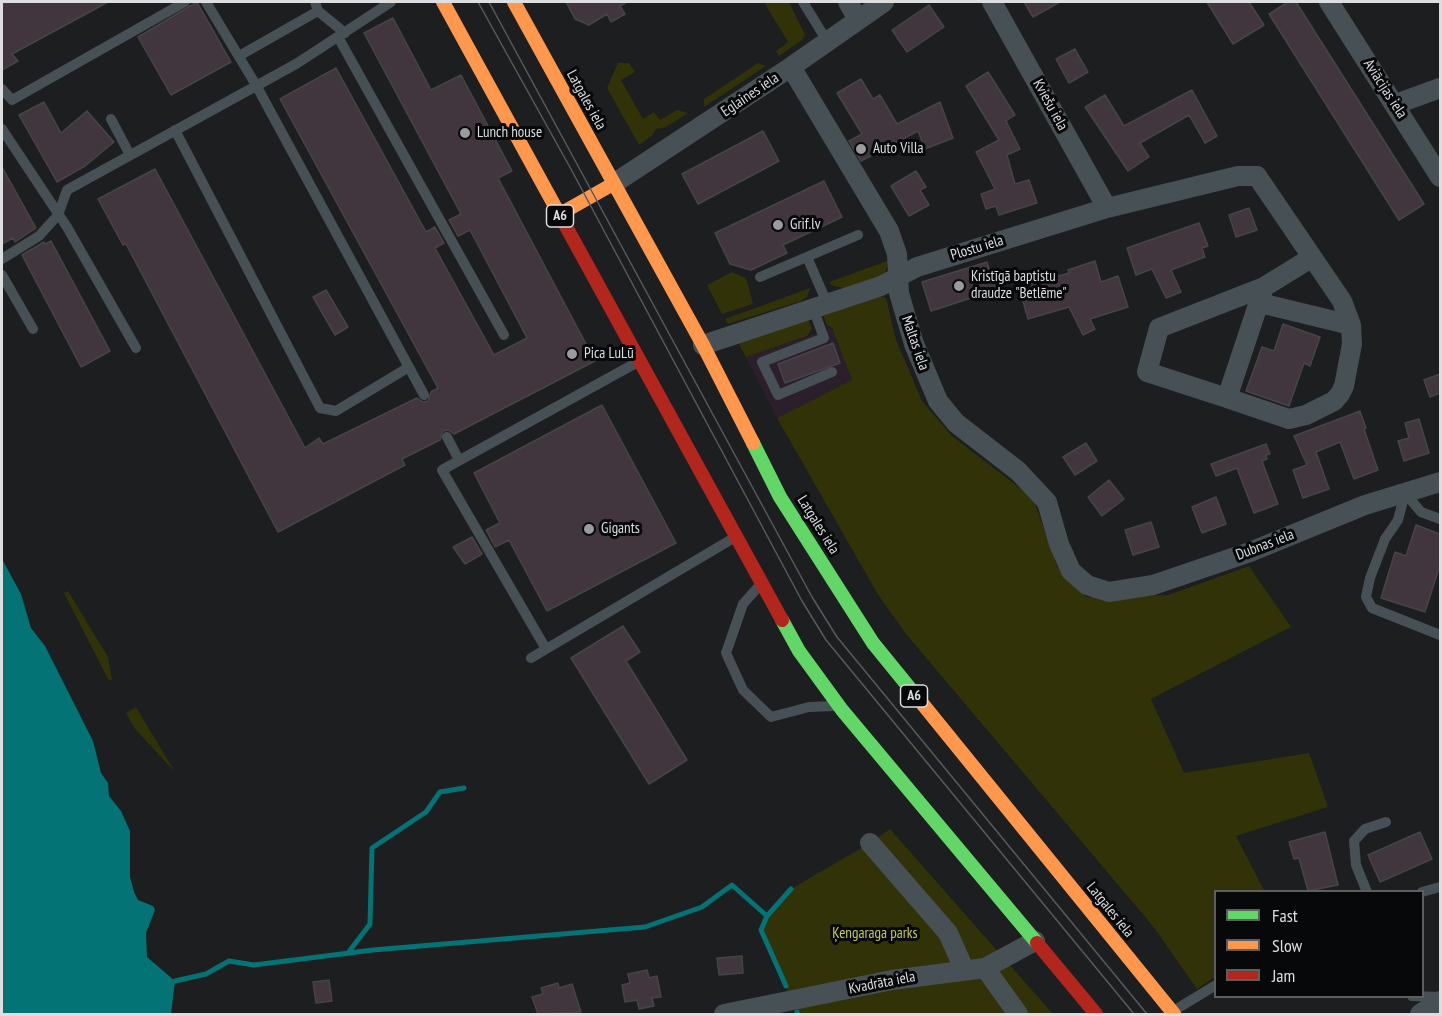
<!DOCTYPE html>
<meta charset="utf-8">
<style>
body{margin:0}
#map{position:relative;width:1442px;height:1016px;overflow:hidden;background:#1c1e1f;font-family:"PT Sans Narrow",sans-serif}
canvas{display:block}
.frame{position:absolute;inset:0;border:3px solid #dcdee0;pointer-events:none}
.legend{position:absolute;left:1214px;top:890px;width:210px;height:108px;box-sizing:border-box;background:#070809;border:2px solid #5c5e5f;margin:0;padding:8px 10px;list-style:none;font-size:18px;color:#dcdee0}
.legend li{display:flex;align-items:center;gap:12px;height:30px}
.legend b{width:30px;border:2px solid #5c5e5f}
</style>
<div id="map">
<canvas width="1442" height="1016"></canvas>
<div class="frame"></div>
<ul class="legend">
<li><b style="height:8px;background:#63d668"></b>Fast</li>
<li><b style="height:8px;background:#ff974d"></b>Slow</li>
<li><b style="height:8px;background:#b3261e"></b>Jam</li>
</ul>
</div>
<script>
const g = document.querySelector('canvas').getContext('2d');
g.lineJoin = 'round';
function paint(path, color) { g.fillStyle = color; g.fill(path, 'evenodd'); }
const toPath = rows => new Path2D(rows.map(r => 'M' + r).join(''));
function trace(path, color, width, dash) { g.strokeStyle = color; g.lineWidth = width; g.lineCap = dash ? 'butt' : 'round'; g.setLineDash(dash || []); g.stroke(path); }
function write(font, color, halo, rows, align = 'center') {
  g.font = font + ' "PT Sans Narrow",sans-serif'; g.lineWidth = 6; g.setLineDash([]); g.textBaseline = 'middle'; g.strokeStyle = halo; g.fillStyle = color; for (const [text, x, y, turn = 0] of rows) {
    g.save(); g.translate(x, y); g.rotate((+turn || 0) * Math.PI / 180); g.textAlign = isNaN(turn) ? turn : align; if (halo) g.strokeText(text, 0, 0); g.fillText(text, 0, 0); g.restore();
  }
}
paint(toPath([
 [832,328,852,380,777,418,746,357]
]), '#2a1f2a');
paint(toPath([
 [764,2,789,2,805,35,802,40,779,56,776,51,788,42],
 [618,63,629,63,635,72,621,80,643,119,654,112,660,120,677,110,688,113,666,127,656,129,652,136,639,145,607,88],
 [758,63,766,66,704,107,704,99],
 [890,260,884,274,878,277,844,288,833,286,829,282],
 [732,272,746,278,753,304,722,314,707,285],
 [810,288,807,297,801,301,728,324,725,319],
 [874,294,886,298,896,340,922,401,952,436,1033,498,1058,568,1086,597,1168,595,1249,566,1291,627,1151,699,1184,773,1309,753,1328,807,1236,836,1264,890,1216,892,1215,977,1197,989,1152,925,906,634,877,593,777,418,852,380,832,328,827,325,822,313],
 [808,319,812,329,807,336,746,357,739,345,744,339],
 [68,591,108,657,112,679,109,681,64,593],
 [136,707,175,772,135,729,126,713],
 [890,829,1053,1014,798,1014,761,930,767,916,791,889,870,843]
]), '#313207');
paint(toPath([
 [2,559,21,594,31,628,45,646,93,741,101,773,108,783,109,796,121,811,130,831,130,877,134,892,138,900,153,906,155,910,146,933,147,957,175,981,171,1014,2,1014]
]), '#037375');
trace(toPath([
 [767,916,761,930,786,986],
 [348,953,370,924,372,848,426,812,440,792,464,788],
 [175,981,206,974,229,961,254,965,373,950,645,927,702,907,732,885,767,916,791,889],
 [797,1012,798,1014]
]), '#037375', 5);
const building = toPath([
 [2,2,108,2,12,54,18,61,2,70,2,2],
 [197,2,231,62,171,95,138,37,197,2],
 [566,2,627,2,620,6,625,14,611,22,607,14,589,25,575,19,566,2],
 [1024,2,1060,2,1033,17,1024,2],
 [1207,2,1249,2,1264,25,1233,44,1207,2],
 [1288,2,1296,2,1424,204,1399,220,1269,14,1288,2],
 [929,5,944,27,907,52,892,30,929,5],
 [393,18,431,90,461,75,512,171,498,178,595,361,454,434,448,430,443,431,440,440,402,459,405,465,278,532,126,244,123,245,98,199,155,169,305,448,319,438,323,444,417,398,423,402,428,401,431,392,438,388,280,99,336,68,426,232,435,227,444,243,435,248,494,355,527,338,470,230,458,236,449,220,461,214,364,33,393,18],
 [1075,49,1088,72,1069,83,1056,59,1075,49],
 [988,72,1015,115,1006,121,1020,149,1007,155,1015,184,1029,180,1037,203,999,215,996,206,986,209,981,194,995,189,976,152,999,140,966,86,988,72],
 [861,79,873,99,880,95,897,124,940,102,953,138,925,149,918,131,861,161,849,141,862,134,837,93,861,79],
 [1192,90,1217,136,1205,143,1189,115,1140,143,1149,157,1128,171,1085,107,1105,95,1124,126,1192,90],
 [44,102,61,133,87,111,114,142,85,166,57,182,19,115,44,102],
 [763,131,779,161,698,204,682,174,763,131],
 [2,167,36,228,15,242,13,238,2,244,2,167],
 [916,171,926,187,920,190,929,205,909,216,891,186,916,171],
 [824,181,842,217,783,245,787,253,751,270,730,264,715,233,824,181],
 [1249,208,1257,230,1236,237,1229,215,1249,208],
 [1199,223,1208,246,1202,248,1205,257,1171,270,1181,292,1166,298,1152,269,1136,275,1127,248,1199,223],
 [51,241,110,351,81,367,22,255,44,242,45,244,51,241],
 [1095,261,1101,282,1118,276,1128,307,1090,319,1095,329,1083,335,1069,307,1028,319,1019,287,1069,273,1068,270,1095,261],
 [987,262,996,290,931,311,922,282,987,262],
 [326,290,348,327,335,335,313,297,326,290],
 [1283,324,1320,337,1310,366,1304,363,1289,406,1246,391,1262,347,1274,351,1283,324],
 [833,343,840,363,785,383,778,364,833,343],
 [1440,374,1440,393,1430,397,1424,380,1440,374],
 [602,405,676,543,547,611,509,540,495,547,486,530,500,523,474,473,602,405],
 [1360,411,1366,428,1364,429,1378,470,1354,479,1340,442,1316,452,1329,489,1303,498,1293,470,1307,465,1294,436,1360,411],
 [1419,419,1429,453,1404,461,1398,441,1409,438,1405,423,1419,419],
 [1086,443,1097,461,1075,475,1063,457,1086,443],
 [1266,444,1270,454,1266,455,1267,459,1262,461,1278,504,1254,513,1237,468,1216,476,1211,464,1266,444],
 [1109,480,1124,499,1102,516,1088,497,1109,480],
 [1216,497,1226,524,1202,533,1192,507,1216,497],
 [1151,522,1159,547,1133,555,1125,530,1151,522],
 [1416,525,1440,534,1440,565,1425,612,1381,598,1395,552,1406,556,1416,525],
 [472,537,482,554,465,564,453,547,472,537],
 [623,626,640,652,626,661,687,760,649,784,571,658,623,626],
 [1325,832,1338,885,1308,891,1299,858,1294,859,1289,842,1325,832],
 [1420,832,1432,859,1380,882,1368,855,1420,832],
 [742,956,743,973,719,975,717,958,742,956],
 [647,970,649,978,657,976,661,997,652,998,654,1006,639,1009,637,1000,625,1002,622,985,630,983,628,974,647,970],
 [329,980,332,1001,316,1003,313,982,329,980],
 [558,983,559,988,572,984,581,1012,538,1014,532,997,543,994,541,988,558,983]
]);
paint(building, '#42363e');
trace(building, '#464546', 1.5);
trace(toPath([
 [206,2,256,85,424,395],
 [315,2,318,11,345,33],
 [803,2,827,41],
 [338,37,504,335],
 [239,56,318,11],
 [2,89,12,100,185,2],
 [111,119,130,155],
 [2,129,67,227,136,348],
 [175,130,320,408,336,411,409,367],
 [807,257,827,303],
 [2,259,39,236,58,215,67,190,296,64,391,2],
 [2,275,33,329],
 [760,277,858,235],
 [813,308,824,338,762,362,778,395,832,372],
 [447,437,459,460],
 [1405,493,1398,520,1385,539,1370,578,1366,597,1372,608,1440,635],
 [1405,493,1421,512,1440,519],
 [759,586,743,604,726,653,743,690,771,717,809,707,833,706],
 [546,649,442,470,636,363],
 [531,658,732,539],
 [1367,892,1356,865,1354,841,1365,829,1386,822],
 [1422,892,1440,887],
 [1412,996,1440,997],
 [1175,1010,1216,985]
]), '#475055', 10);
trace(toPath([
 [848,2,858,20],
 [992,2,1107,208],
 [1329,2,1440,177],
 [791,67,889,231,897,254,899,293,914,344,938,401,956,423,1018,471,1047,502,1059,544,1071,571,1087,585,1109,592,1153,585,1250,552,1365,505,1440,482],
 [1396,104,1440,88],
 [613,184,791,67,884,2],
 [1260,303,1351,325],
 [703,345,881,286,917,267,1107,208,1238,176,1257,176,1342,301,1351,325,1352,344,1344,386,1340,394,1334,401,1306,415,1289,419,1227,398,1264,287,1311,258],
 [1227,398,1147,372,1159,328,1264,287],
 [870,843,948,933,964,969],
 [985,968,1018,1014],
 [724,1014,892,980,985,968,1035,941],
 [1420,1014,1440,1001]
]), '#475055', 20);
trace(toPath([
 [753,443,780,497,873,643,921,702],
 [782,620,799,651,842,710,1037,943]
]), '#63d668', 14);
trace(toPath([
 [443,2,563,221],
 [514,2,703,345,753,443],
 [560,214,613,184],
 [921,702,1174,1014]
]), '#ff974d', 14);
trace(toPath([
 [563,221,782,620],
 [1037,943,1096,1014]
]), '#b3261e', 14);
trace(toPath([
 [478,2,572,171,802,601,826,640,1134,1014],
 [489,2,812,597,837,637,1147,1014]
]), '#565b60', 1.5);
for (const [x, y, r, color] of [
 [465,133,6,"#999b9c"],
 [861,149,6,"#999b9c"],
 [778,225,6,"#999b9c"],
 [959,286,6,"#999b9c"],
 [572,354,6,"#999b9c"],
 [589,529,6,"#999b9c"]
]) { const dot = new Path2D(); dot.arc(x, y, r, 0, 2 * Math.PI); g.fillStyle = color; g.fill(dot); trace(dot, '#070809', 2); }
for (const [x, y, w] of [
 [560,216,27],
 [914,696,27]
]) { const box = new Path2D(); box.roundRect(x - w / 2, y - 11, w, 22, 4.5); g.fillStyle = '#070809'; g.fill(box); trace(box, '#dcdee0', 1.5); }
write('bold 14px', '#dcdee0', null, [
 ["A6",560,216],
 ["A6",914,696]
]);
write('15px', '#dcdee0', '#070809', [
 ["Aviācijas iela",1385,89,57],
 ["Eglaines iela",750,95,-34],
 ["Latgales iela",586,100,61],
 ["Kviešu iela",1050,105,61],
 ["Plostu iela",977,248,-17],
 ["Maltas iela",915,343,71],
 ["Latgales iela",818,525,58],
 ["Dubnas iela",1265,545,-21],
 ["Latgales iela",1110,910,51],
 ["Kvadrāta iela",882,983,-11]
]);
write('15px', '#dcdee0', '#070809', [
 ["Lunch house",477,133],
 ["Auto Villa",873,149],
 ["Grif.lv",790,225],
 ["Kristīgā baptistu",971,277],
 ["draudze \"Betlēme\"",971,294],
 ["Pica LuLū",584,354],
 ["Gigants",601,529]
], 'left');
write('15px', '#c7cb52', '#070809', [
 ["Ķengaraga parks",875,934]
]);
</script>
